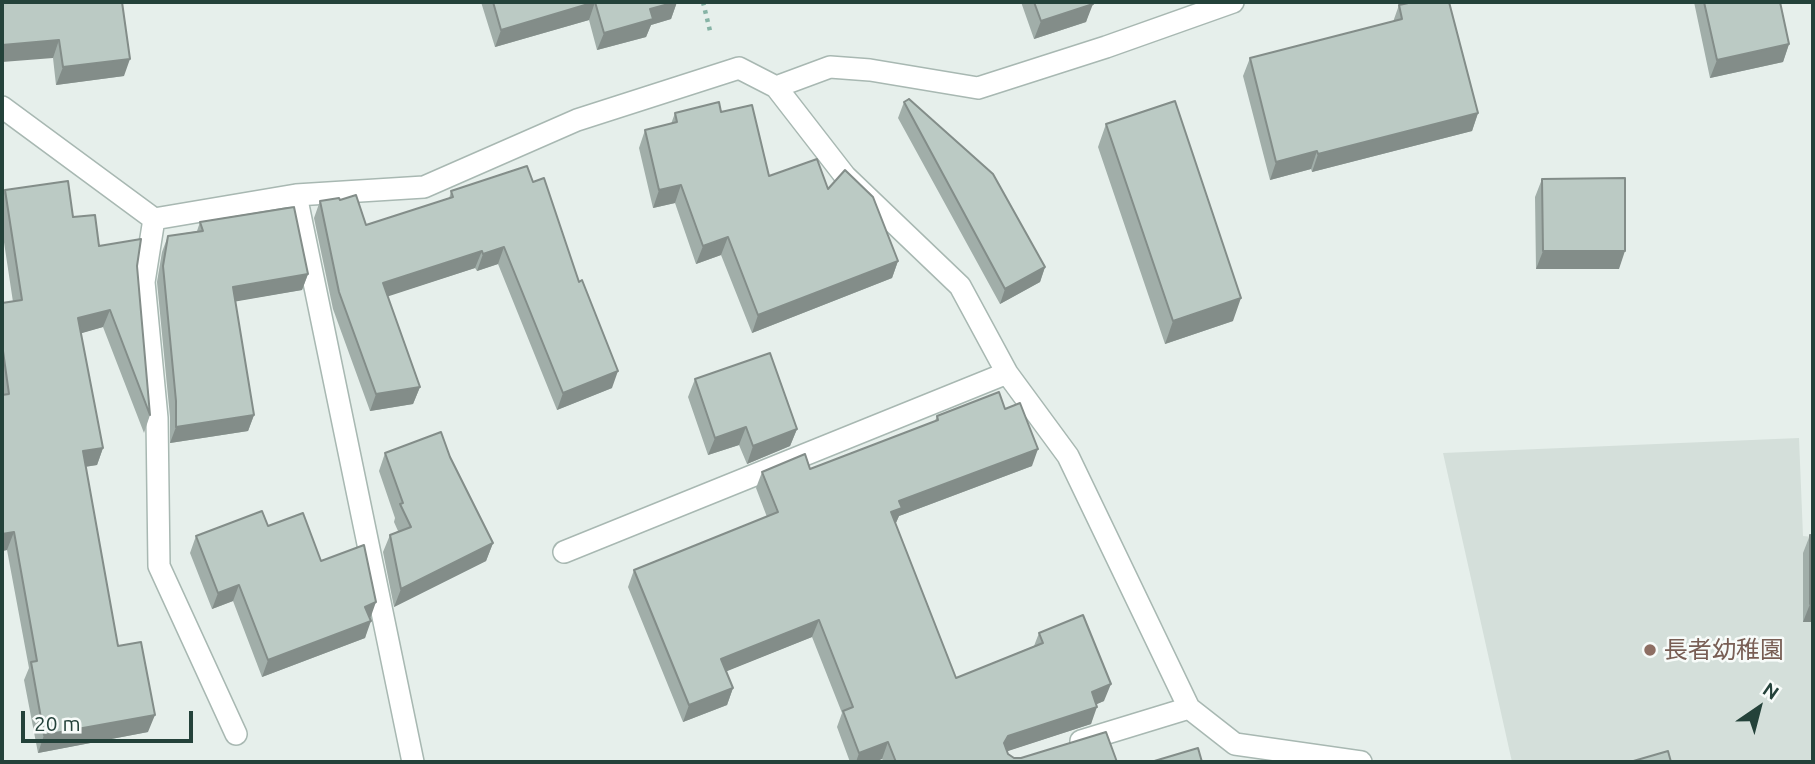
<!DOCTYPE html>
<meta charset="utf-8">
<style>
body{margin:0}
#map{position:relative;width:1815px;height:764px;overflow:hidden;background:#e6efeb;font-family:Ubuntu,sans-serif}
canvas{display:block}
.frame{position:absolute;inset:0;border:4px solid #24423a;pointer-events:none}
.north{position:absolute;left:1724px;top:673px;width:70px;height:70px;-webkit-text-stroke:5px #f7fbf9;paint-order:stroke;rotate:35deg;font-size:19px;font-weight:700;line-height:28px;text-align:center;color:#24423a}
.north::after{content:'';display:block;margin:auto;width:24px;height:32px;background:#24423a;clip-path:polygon(50% 0,100% 100%,50% 72%,0 100%)}
.scale{position:absolute;left:21px;top:711px;width:172px;height:32px;box-sizing:border-box;border:4px solid #24423a;border-top:0;padding-left:9px;font-size:21px;line-height:24px;white-space:nowrap;color:#24423a;-webkit-text-stroke:5px #f7fbf9;paint-order:stroke}
</style>
<div id="map">
<canvas width="1815" height="764"></canvas>
<div class="frame"></div>
<div class="north">N</div>
<div class="scale">20 m</div>
</div>
<script>
const g = document.querySelector('canvas').getContext('2d');
g.lineJoin = 'round';
function paint(path, color) { g.fillStyle = color; g.fill(path, 'evenodd'); }
const toPath = rows => new Path2D(rows.map(r => 'M' + r).join(''));
function trace(path, color, width, dash) { g.strokeStyle = color; g.lineWidth = width; g.lineCap = dash ? 'butt' : 'round'; g.setLineDash(dash || []); g.stroke(path); }
function write(font, color, halo, rows, align = 'center') {
  g.font = font + ' Ubuntu,"Noto Sans JP",sans-serif'; g.lineWidth = 5; g.setLineDash([]); g.textBaseline = 'middle'; g.strokeStyle = halo; g.fillStyle = color; for (const [text, x, y, turn = 0] of rows) {
    g.save(); g.translate(x, y); g.rotate((+turn || 0) * Math.PI / 180); g.textAlign = isNaN(turn) ? turn : align; if (halo) g.strokeText(text, 0, 0); g.fillText(text, 0, 0); g.restore();
  }
}
paint(toPath([
 [1799,438,1803,536,1813,537,1813,762,1512,762,1443,453]
]), '#d4dfda');
const street = toPath([
 [1233,2,1106,47,978,88,870,70,830,67,776,87,845,176,960,286,1007,373,1068,456,1189,708,1235,744,1361,762],
 [2,107,154,219,296,195,424,187,577,120,739,68,776,87],
 [296,195,413,762],
 [154,219,144,282,157,418,159,566,236,734],
 [564,552,1007,373],
 [1081,741,1189,708]
]);
trace(street, '#a8b8b2', 24);
trace(toPath([
 [703,2,711,35]
]), '#86b3a5', 4.5, [3.5, 5]);
trace(street, '#fff', 21);
paint(toPath([
 [2,2,124,76,56,85,53,58],
 [481,2,677,2,671,19,651,25,646,37,597,50,589,20,495,47],
 [1021,2,1092,2,1086,22,1034,39],
 [1694,2,1780,2,1789,44,1783,62,1710,78],
 [1399,5,1478,113,1472,131,1312,172,1311,169,1270,180,1243,76,1250,58,1393,22],
 [904,102,1045,267,1040,282,1000,304,898,118],
 [721,112,769,176,828,189,898,261,892,278,752,333,721,255,696,264,675,203,653,208,639,148,645,130,671,124,675,113],
 [1106,124,1233,321,1165,344,1098,147],
 [1542,179,1619,269,1536,269,1535,197],
 [533,182,612,388,557,410,498,264,477,271,475,268,387,296,420,387,413,404,370,411,333,309,314,218,320,201,340,200,366,225,449,199,451,191],
 [5,190,73,217,99,246,137,266,150,415,144,433,103,327,81,333,103,448,97,465,85,467,118,646,148,732,38,753,24,680,29,668,7,550,2,551,2,303,13,302,2,229,2,199],
 [200,222,308,274,302,290,235,301,254,415,248,431,170,443,170,417,157,282,162,252,168,236,197,231],
 [695,379,797,429,790,446,747,464,739,445,708,455,688,397],
 [1005,409,1032,466,899,516,895,525,956,678,1034,646,1039,633,1104,701,1096,704,1091,724,1007,751,1008,754,1014,758,1117,762,884,762,882,759,874,762,850,762,837,727,842,713,812,637,726,671,733,688,727,705,683,722,628,587,634,570,767,517,756,488,762,472,810,469,935,421,937,416],
 [385,453,450,457,493,543,486,561,394,607,383,552,390,535,398,531,394,522,395,518,379,471],
 [268,526,321,561,370,619,365,638,262,677,233,601,212,609,190,553,196,536],
 [1810,535,1813,536,1813,622,1803,622,1803,553]
]), '#a1aea9');
paint(toPath([
 [595,2,589,20,495,47,501,30],
 [677,2,671,19,651,25,646,37,597,50,604,33,650,9],
 [1093,4,1086,22,1034,39,1041,21],
 [59,40,53,58,2,62,2,45],
 [1789,44,1783,62,1710,78,1717,60],
 [130,59,124,76,56,85,63,67],
 [1478,113,1472,131,1312,172,1318,154],
 [1317,151,1311,169,1270,180,1276,162],
 [681,185,675,203,653,208,659,190],
 [728,237,721,255,696,264,703,246],
 [504,247,498,264,477,271,483,254],
 [482,251,475,268,377,300,383,283],
 [1543,251,1625,251,1619,269,1536,269],
 [898,261,892,278,752,333,758,315],
 [1045,267,1040,282,1000,304,1005,289],
 [308,274,302,290,227,303,233,287],
 [1241,298,1233,321,1165,344,1173,321],
 [110,310,103,327,72,336,78,318],
 [618,371,612,388,557,410,563,393],
 [420,387,413,404,370,411,376,394],
 [254,415,248,431,170,443,176,427],
 [746,427,739,445,708,455,715,438],
 [797,429,790,446,747,464,753,446],
 [103,448,97,465,76,468,83,451],
 [1038,449,1032,466,899,516,895,525,891,512,899,501],
 [14,532,7,550,2,551,2,534],
 [493,543,486,561,394,607,401,589],
 [239,585,233,601,212,609,218,593],
 [376,602,370,619,365,607],
 [1810,604,1813,604,1813,622,1803,622],
 [819,620,812,637,715,676,721,659],
 [371,621,365,638,262,677,268,660],
 [1111,684,1104,701,1086,709,1092,692],
 [733,688,727,705,683,722,689,705],
 [1097,707,1091,724,1002,753,1004,743,1008,736],
 [155,715,148,732,38,753,44,735],
 [888,742,882,759,874,762,856,762,859,753]
]), '#838d89');
const building = toPath([
 [2,2,122,2,130,59,63,67,59,40,2,45,2,2],
 [493,2,676,2,650,9,653,19,604,33,595,2,501,30,493,2],
 [1034,2,1092,2,1093,4,1041,21,1034,2],
 [1413,2,1449,2,1478,113,1318,154,1317,151,1276,162,1250,58,1402,19,1399,5,1413,2],
 [1704,2,1780,2,1789,44,1717,60,1704,2],
 [909,99,993,174,1045,267,1005,289,904,102,909,99],
 [1175,101,1241,298,1173,321,1106,124,1175,101],
 [719,102,721,112,752,105,769,176,817,159,828,189,845,170,873,197,898,261,758,315,728,237,703,246,681,185,659,190,645,130,677,122,675,113,719,102],
 [527,166,533,182,544,178,579,282,582,280,618,371,563,393,504,247,483,254,482,251,383,283,420,387,376,394,339,292,320,201,339,198,340,200,356,195,366,225,453,197,451,191,527,166],
 [1625,178,1625,251,1543,251,1542,179,1625,178],
 [68,181,73,217,95,215,99,246,141,239,137,266,150,415,110,310,78,318,103,448,83,451,118,646,141,642,155,715,44,735,31,662,37,661,14,532,2,534,2,395,9,394,2,344,2,303,22,300,5,190,68,181],
 [294,207,308,274,233,287,254,415,176,427,176,401,163,266,168,236,203,231,200,222,294,207],
 [770,353,797,429,753,446,746,427,715,438,695,379,770,353],
 [999,392,1005,409,1020,403,1038,449,899,501,902,508,891,512,956,678,1043,643,1039,633,1083,615,1111,684,1092,692,1097,707,1008,736,1004,743,1008,754,1014,758,1021,758,1106,732,1117,762,896,762,888,742,859,753,843,711,853,707,819,620,721,659,733,688,689,705,634,570,778,512,762,472,805,454,810,469,938,420,937,416,999,392],
 [441,432,450,457,493,543,401,589,390,535,411,527,400,504,403,503,385,453,441,432],
 [262,511,268,526,303,513,321,561,364,545,376,602,365,607,371,621,268,660,239,585,218,593,196,536,262,511],
 [1810,535,1813,536,1813,604,1810,604,1810,535],
 [1198,748,1202,762,1151,762,1198,748],
 [1668,751,1671,762,1630,762,1668,751]
]);
paint(building, '#bbcac4');
trace(building, '#838d89', 2);
for (const [x, y, r, color] of [
 [1650,650,7,"#8d6e63"]
]) { const dot = new Path2D(); dot.arc(x, y, r, 0, 2 * Math.PI); g.fillStyle = color; g.fill(dot); trace(dot, '#f7fbf9', 2.5); }
write('24px', '#785e54', '#f7fbf9', [
 ["長者幼稚園",1664,650]
], 'left');
</script>
